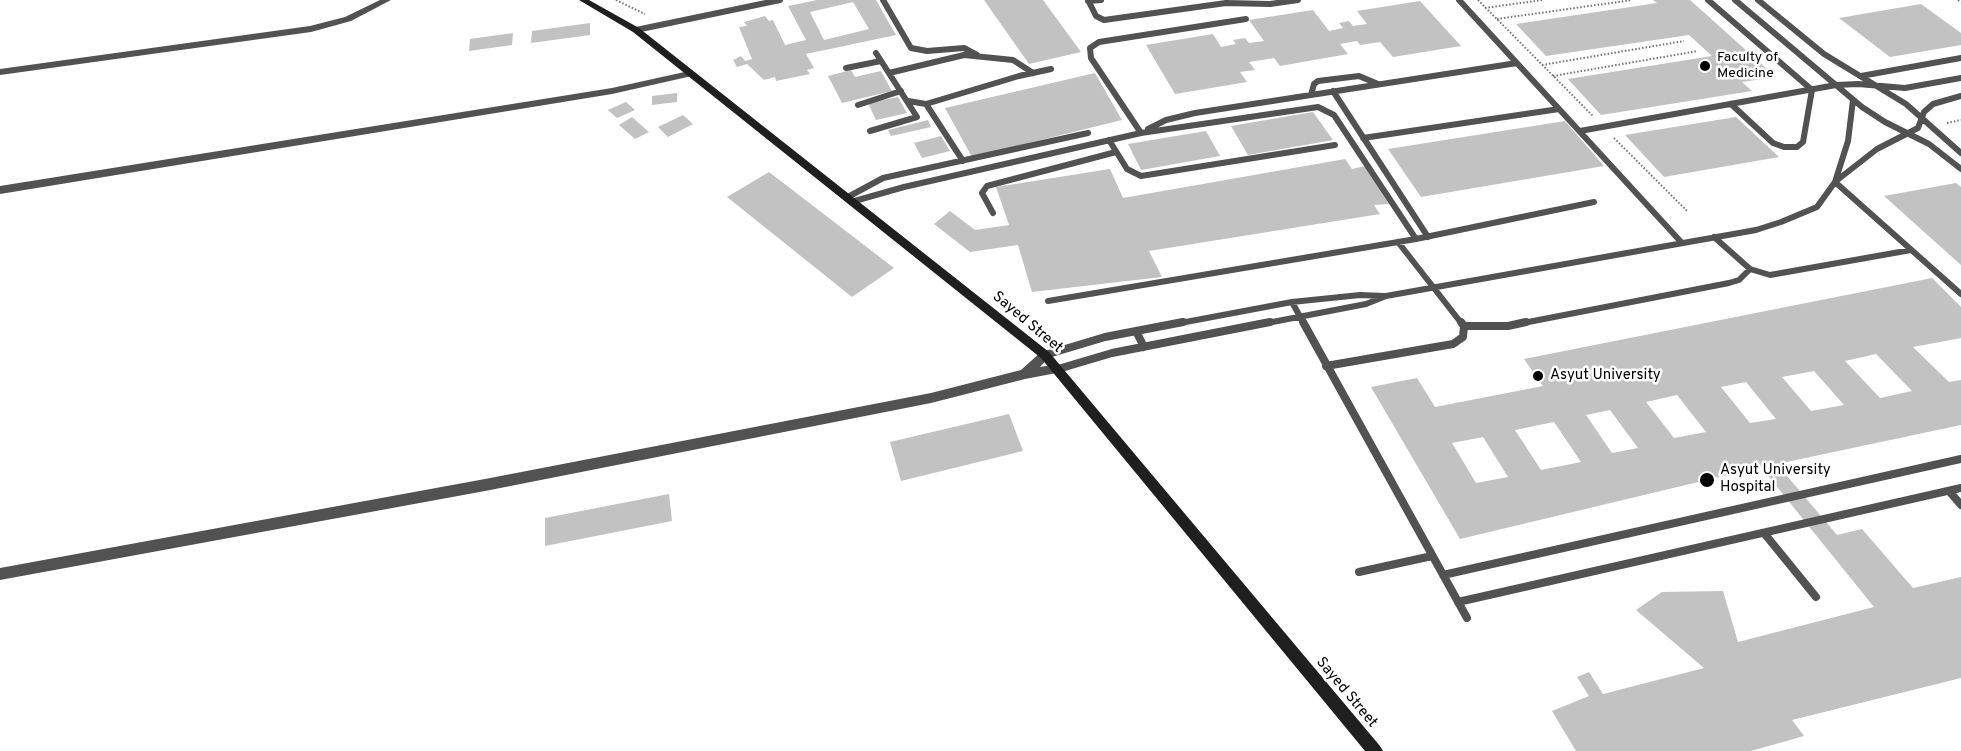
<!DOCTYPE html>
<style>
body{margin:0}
canvas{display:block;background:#fff}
</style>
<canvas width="1961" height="751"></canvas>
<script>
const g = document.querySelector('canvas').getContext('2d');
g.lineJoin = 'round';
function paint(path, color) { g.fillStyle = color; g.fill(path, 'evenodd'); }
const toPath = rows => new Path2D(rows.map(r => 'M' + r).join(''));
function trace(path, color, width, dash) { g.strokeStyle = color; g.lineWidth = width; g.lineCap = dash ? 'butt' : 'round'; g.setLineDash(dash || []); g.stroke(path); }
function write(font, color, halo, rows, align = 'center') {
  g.font = font + ' Overpass,sans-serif'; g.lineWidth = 5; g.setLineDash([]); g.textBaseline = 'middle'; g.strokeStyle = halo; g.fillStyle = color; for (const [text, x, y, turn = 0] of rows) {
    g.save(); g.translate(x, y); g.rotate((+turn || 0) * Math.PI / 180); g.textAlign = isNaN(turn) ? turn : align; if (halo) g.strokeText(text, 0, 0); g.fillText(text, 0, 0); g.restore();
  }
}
paint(toPath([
 [817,0,876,0,896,35,806,54,814,68,807,70,810,74,776,81,775,77,764,80,747,64,737,67,733,60,741,56,745,61,752,59,739,27,747,26,744,22,765,16,769,21,773,20,785,45,806,40,788,6],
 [853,2,869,29,824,40,810,12],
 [984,0,1043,0,1081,52,1029,64],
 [1653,0,1690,0,1776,77,1742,82,1752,91,1601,115,1568,79,1712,56,1689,35,1546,56,1516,24,1657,3],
 [1420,1,1461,46,1393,57,1380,42,1360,45,1357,41,1340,44,1348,54,1280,66,1274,58,1249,62,1255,70,1240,72,1247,82,1175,94,1146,45,1213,34,1221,47,1236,44,1233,40,1245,38,1249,43,1264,41,1249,20,1313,10,1329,31,1343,28,1339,23,1349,21,1353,26,1367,24,1357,11],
 [1921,4,1961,33,1961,45,1890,57,1839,18],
 [590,23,590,35,531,43,532,31],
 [513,33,512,45,469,51,470,39],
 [851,70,855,77,881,71,892,91,842,103,828,76],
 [1095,73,1122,120,972,157,945,108],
 [677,93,677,102,652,105,652,96],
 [898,97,907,113,876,120,868,103],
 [626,102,635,110,617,118,608,110],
 [1313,112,1333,140,1248,155,1231,126],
 [683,115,693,124,668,137,658,127],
 [632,117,649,132,635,139,619,125],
 [1736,117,1779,157,1664,177,1625,135],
 [928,120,931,127,891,136,888,130],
 [1565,121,1604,166,1421,197,1388,149],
 [1206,131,1220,156,1141,170,1128,144],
 [941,136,950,151,922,158,914,143],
 [1345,159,1352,169,1365,166,1389,204,1374,205,1380,214,1149,251,1162,277,1032,292,1018,245,970,252,934,224,950,211,975,230,1009,225,996,187,1110,169,1123,198],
 [769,172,894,268,852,297,727,197],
 [1956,183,1961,187,1961,265,1884,196],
 [1932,278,1961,307,1961,338,1913,347,1949,382,1961,380,1961,425,1777,464,1837,535,1862,529,1913,588,1961,577,1961,678,1792,720,1804,736,1751,751,1576,751,1552,711,1589,696,1577,677,1589,672,1603,694,1704,668,1636,610,1662,592,1723,591,1738,642,1874,607,1761,467,1460,539,1371,387,1417,378,1435,407,1543,386,1524,359],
 [1876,354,1912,391,1880,398,1845,361],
 [1814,371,1844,405,1811,411,1782,377],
 [1746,382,1776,419,1750,423,1721,387],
 [1677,395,1706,432,1674,438,1646,402],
 [1610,410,1638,448,1612,453,1586,415],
 [1554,422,1581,462,1541,470,1515,430],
 [1483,437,1508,477,1476,483,1452,443],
 [1009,414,1023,451,901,481,890,442],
 [669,494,672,521,545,546,545,518]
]), '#c2c2c2');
trace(toPath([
 [616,0,645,14],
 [1478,0,1593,116],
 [1958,0,1961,2],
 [1485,8,1542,0],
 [1497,19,1632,0],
 [1542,65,1684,41],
 [1553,76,1698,51],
 [1947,123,1961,120],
 [1614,138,1688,212]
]), '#747474', 2, [1.5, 2]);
trace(toPath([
 [883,0,911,48,927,51,964,48,977,55],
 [1088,0,1096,16,1104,20,1226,3,1270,4,1298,0],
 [1459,0,1682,243],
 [1708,0,1812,90,1803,142,1797,147,1784,147,1773,143,1731,104],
 [1735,0,1862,107,1885,122,1929,144,1961,169],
 [1758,0,1824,54,1906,104,1961,153],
 [1088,1,1101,0],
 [636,30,780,0],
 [846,68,881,61],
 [889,73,964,55,1013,60,1033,73],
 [1861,76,1961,58],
 [1333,91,1428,237],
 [1311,95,1314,84,1318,81,1359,76,1378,84],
 [908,101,926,104,963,161],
 [926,104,1019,76,1051,69],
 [858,105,901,91],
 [1148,129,1166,120,1195,113,1517,63],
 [870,131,917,117,876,53],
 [1580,131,1836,85,1858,84,1905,88,1961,78],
 [1141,133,1091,58,1090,48,1099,42,1246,19],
 [1363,138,1559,109],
 [1109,140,1127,169,1141,176,1335,145],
 [1836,181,1877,149,1918,128,1924,112,1933,104,1961,96],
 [1835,182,1961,294],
 [846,198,883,178,1088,133],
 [851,202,904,187,1141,133,1318,107,1334,115,1416,239],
 [993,213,982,193,987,186,1116,152],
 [1714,237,1750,269,1770,275,1911,250],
 [1398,242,1462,324],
 [1048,301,1416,239,1594,202],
 [1292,302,1304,324],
 [1175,324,1292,302,1360,295,1385,296],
 [1262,324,1366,304,1386,296,1756,230,1781,222,1817,207,1835,182,1848,141,1853,100],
 [1518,324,1729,283,1739,280,1750,269]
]), '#525252', 6);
trace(toPath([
 [1303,322,1467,618],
 [1464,326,1508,326,1526,322],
 [1136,331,1144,347],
 [1045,355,1105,337,1183,322],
 [1326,366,1453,344,1463,337,1464,326,1461,322],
 [1058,369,1112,353,1270,322],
 [1949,491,1961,505],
 [1764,533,1816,597],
 [1359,572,1432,556],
 [1443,575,1961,459],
 [1458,602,1961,488]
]), '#525252', 8);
paint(toPath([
 [380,0,391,0,351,21,311,32,0,75,0,69,310,26,345,17,380,0],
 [689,71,694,74,692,76,612,94,0,194,0,186,612,88,689,71],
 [1045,350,1049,352,1051,355,1040,367,1058,364,1062,366,1064,369,1062,372,1025,379,931,403,485,491,0,580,0,568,485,479,931,393,1021,370,1041,352,1045,350]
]), '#525252');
paint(toPath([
 [579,0,589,0,639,28,1049,352,1380,746,1383,751,1365,751,1041,358,633,32,579,0]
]), '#1f1f1f');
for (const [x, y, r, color] of [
 [1705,66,6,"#000"],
 [1538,376,6,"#000"],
 [1707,480,8,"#000"]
]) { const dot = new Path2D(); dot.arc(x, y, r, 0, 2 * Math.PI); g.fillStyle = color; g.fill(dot); trace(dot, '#fff', 2); }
write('14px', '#000', '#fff', [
 ["Faculty of",1717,58],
 ["Medicine",1717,74]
], 'left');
write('15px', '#000', '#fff', [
 ["Sayed Street",1027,323,40],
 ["Sayed Street",1346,693,50]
]);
write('15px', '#000', '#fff', [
 ["Asyut University",1550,376],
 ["Asyut University",1720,471],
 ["Hospital",1720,488]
], 'left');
</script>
